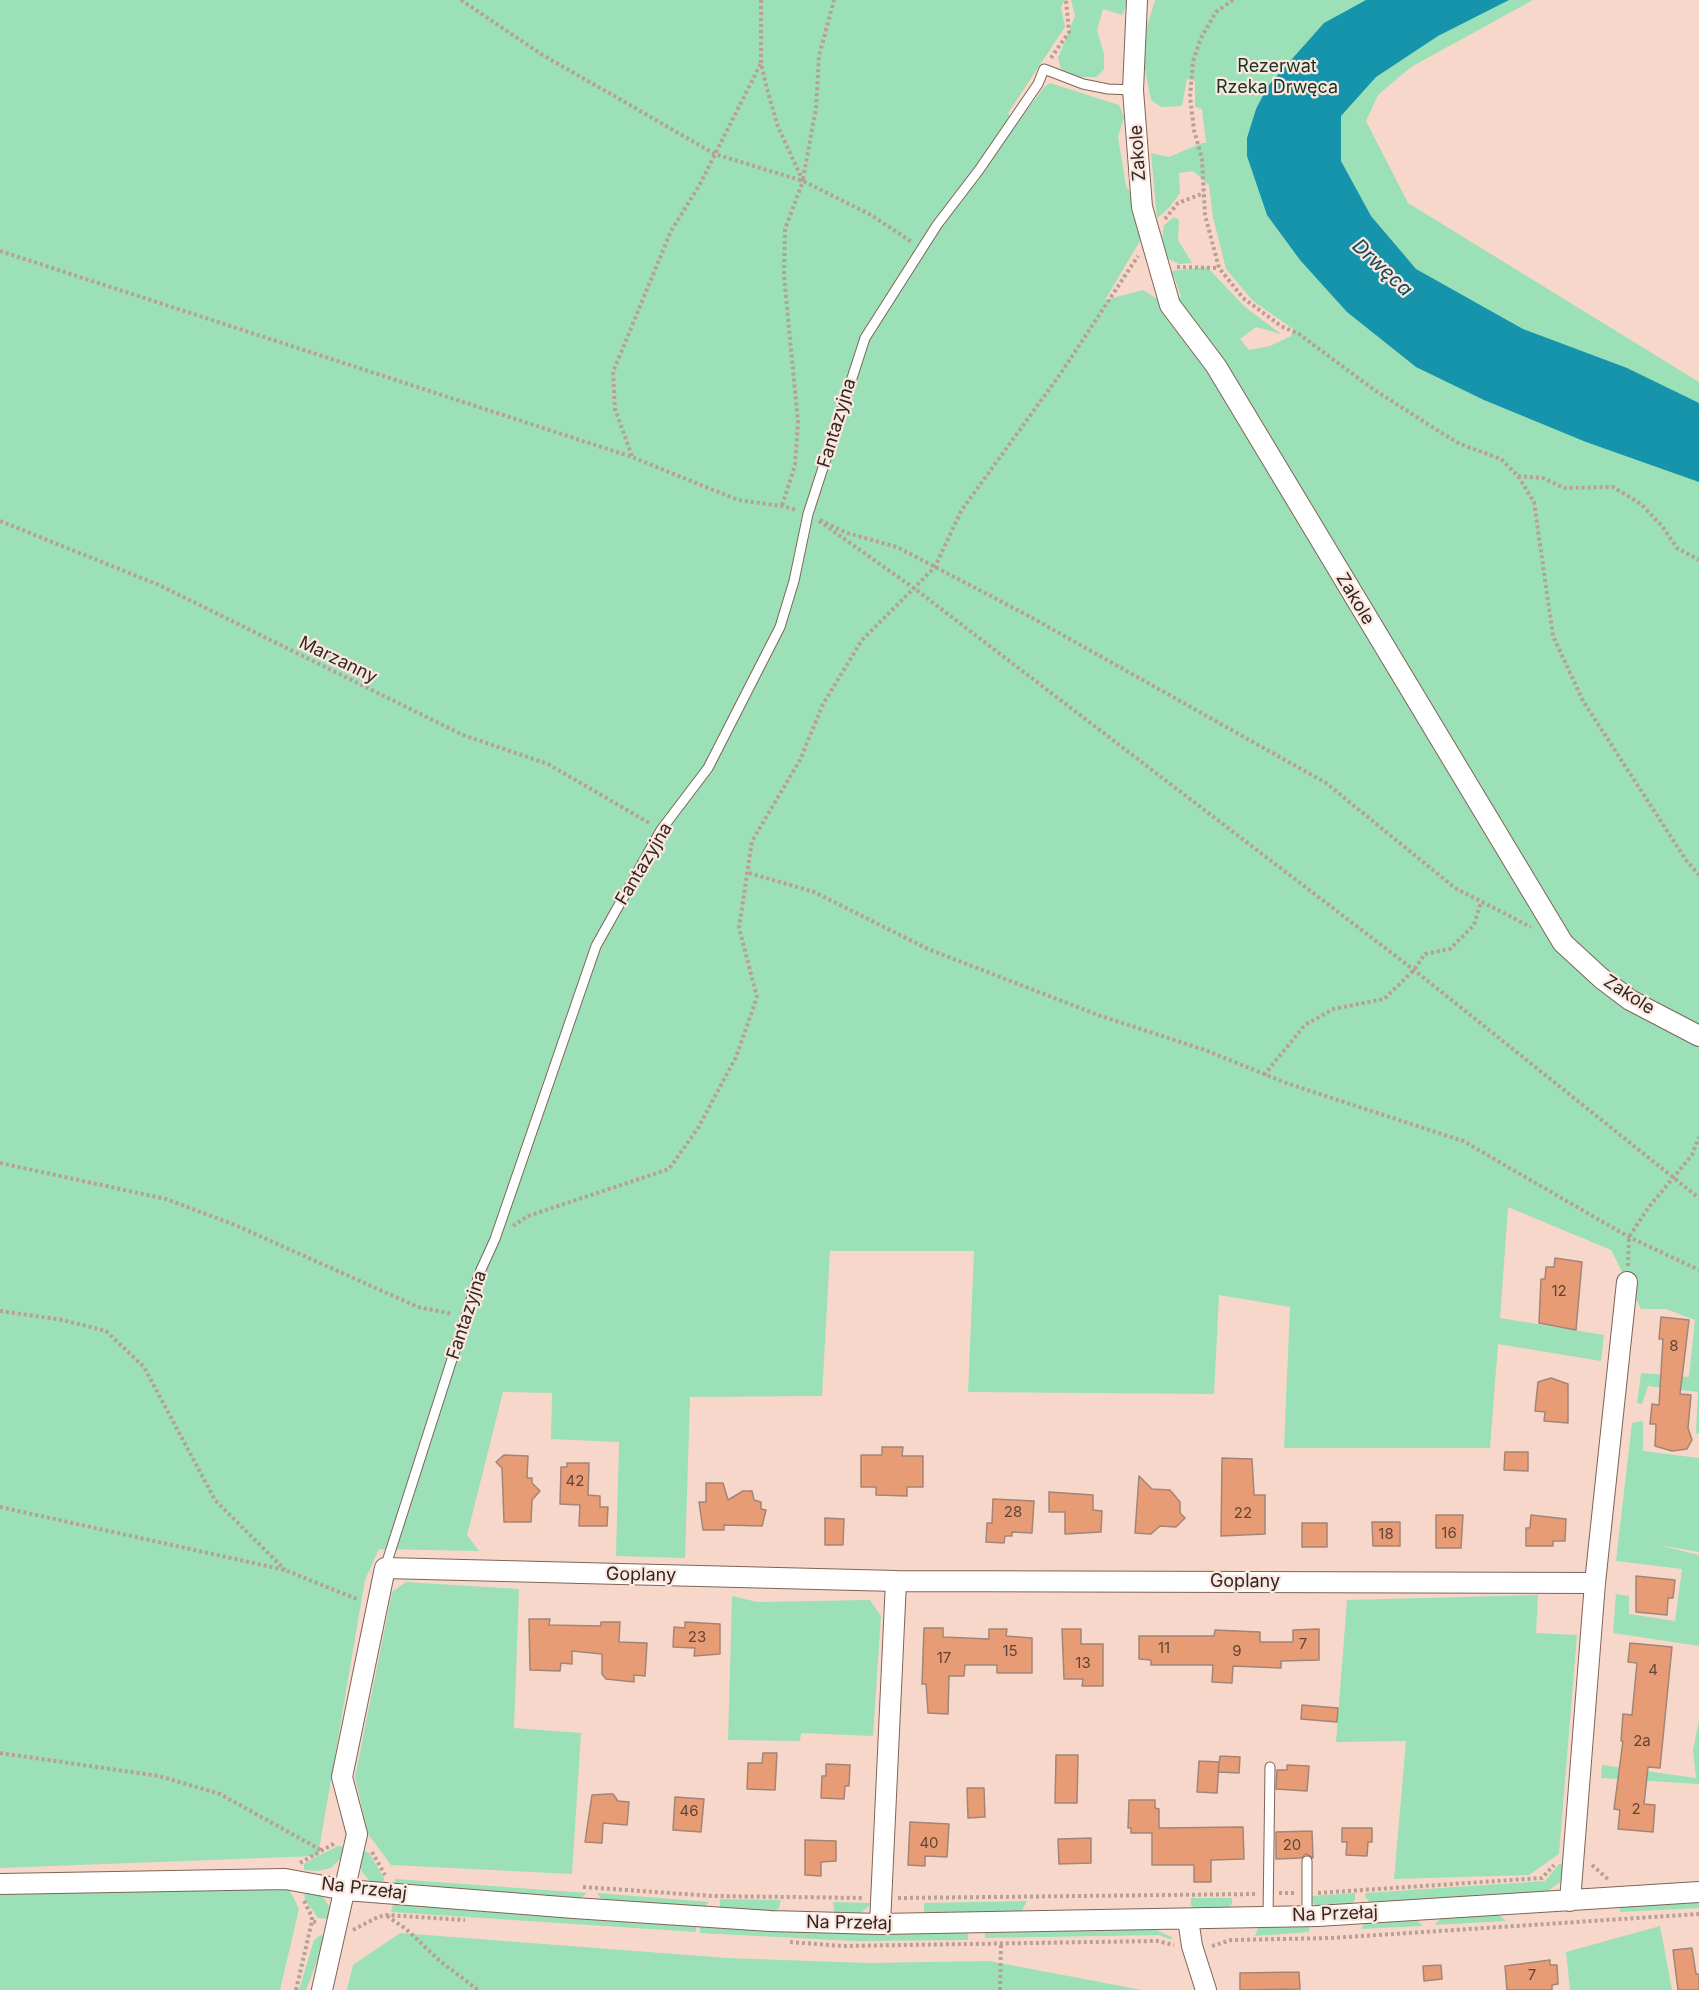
<!DOCTYPE html>
<meta charset="utf-8">
<style>
body{margin:0}
canvas{display:block;background:#f7d7c9}
</style>
<canvas width="1699" height="1990"></canvas>
<script>
const g = document.querySelector('canvas').getContext('2d');
g.lineJoin = 'round';
function paint(path, color) { g.fillStyle = color; g.fill(path, 'evenodd'); }
const toPath = rows => new Path2D(rows.map(r => 'M' + r).join(''));
function trace(path, color, width, dash) { g.strokeStyle = color; g.lineWidth = width; g.lineCap = dash ? 'butt' : 'round'; g.setLineDash(dash || []); g.stroke(path); }
function write(font, color, halo, rows, align = 'center') {
  g.font = font + ' Inter,sans-serif'; g.lineWidth = 4.5; g.setLineDash([]); g.textBaseline = 'middle'; g.strokeStyle = halo; g.fillStyle = color; for (const [text, x, y, turn = 0] of rows) {
    g.save(); g.translate(x, y); g.rotate((+turn || 0) * Math.PI / 180); g.textAlign = isNaN(turn) ? turn : align; if (halo) g.strokeText(text, 0, 0); g.fillText(text, 0, 0); g.restore();
  }
}
paint(toPath([
 [0,0,1065,0,1061,7,1065,27,1008,113,1016,125,1045,86,1050,83,1119,105,1124,117,1118,137,1126,186,1134,198,1141,239,1105,300,1143,290,1170,307,1181,296,1172,271,1207,267,1245,307,1281,334,1256,327,1240,339,1249,350,1270,346,1291,336,1293,329,1253,301,1226,269,1213,217,1209,185,1193,171,1179,173,1180,193,1169,208,1157,218,1151,153,1169,157,1202,143,1206,143,1202,109,1195,107,1195,81,1187,79,1182,106,1161,107,1151,100,1143,59,1144,37,1155,0,1533,0,1411,67,1378,95,1366,121,1408,203,1699,382,1699,1434,1696,1433,1698,1392,1648,1386,1642,1404,1637,1403,1641,1373,1689,1377,1695,1320,1666,1309,1641,1309,1611,1250,1508,1207,1500,1318,1604,1335,1601,1361,1498,1344,1490,1448,1284,1448,1290,1307,1219,1295,1214,1394,968,1392,974,1251,830,1251,822,1396,690,1397,685,1558,616,1556,619,1442,551,1439,552,1393,503,1392,467,1535,479,1551,379,1549,365,1580,318,1856,338,1846,345,1847,340,1859,331,1868,318,1871,304,1870,304,1864,317,1856,0,1868],
 [1071,0,1129,0,1122,15,1103,9,1097,30,1104,54,1104,69,1097,77,1075,77,1061,69,1058,58,1075,16],
 [1174,217,1179,220,1178,240,1192,263,1179,264,1166,258,1162,240,1164,225],
 [1643,1421,1643,1451,1699,1458,1699,1552,1658,1545,1699,1555,1699,1646,1613,1633,1616,1594,1629,1596,1629,1614,1675,1621,1682,1569,1616,1561,1632,1423],
 [406,1582,519,1589,514,1728,581,1733,572,1874,391,1865,368,1834,355,1777,392,1592],
 [1538,1595,1536,1633,1577,1635,1559,1854,1529,1875,1394,1879,1406,1741,1336,1742,1347,1600],
 [732,1596,757,1602,870,1600,881,1616,873,1736,801,1733,800,1741,728,1740],
 [1699,1720,1699,1784,1601,1778,1602,1765,1696,1778,1693,1750],
 [363,1851,369,1853,384,1878,383,1885,372,1883,362,1872,360,1861],
 [1559,1864,1564,1864,1563,1880,1548,1891,1370,1903,1365,1896,1366,1893,1545,1881],
 [395,1879,587,1893,581,1898,395,1884],
 [289,1889,299,1909,280,1990,0,1990,0,1893],
 [304,1889,314,1891,323,1897,329,1906,331,1919,318,1918,305,1900],
 [597,1893,709,1902,704,1908,602,1900],
 [1355,1893,1355,1900,1351,1904,1316,1906,1312,1902,1312,1896],
 [1191,1898,1232,1898,1232,1904,1227,1908,1194,1909,1191,1905],
 [720,1899,781,1900,779,1908,774,1911,723,1909,720,1907],
 [1027,1901,1021,1912,928,1914,924,1911,924,1903],
 [1699,1901,1699,1908,1620,1912,1620,1906],
 [833,1902,872,1903,861,1913,839,1914,834,1911],
 [393,1904,696,1926,696,1932,391,1912],
 [1499,1915,1506,1921,1435,1925,1440,1919],
 [1417,1920,1423,1926,1361,1929,1365,1923],
 [1309,1926,1309,1932,1255,1936,1258,1928],
 [1660,1926,1672,1990,1570,1990,1566,1952],
 [700,1927,857,1934,968,1933,968,1940,855,1941,700,1933],
 [1154,1929,1174,1938,1169,1939,1159,1935,985,1938,985,1933],
 [400,1933,727,1958,867,1963,989,1961,1142,1990,347,1990,353,1965],
 [321,1935,326,1937,306,1990,299,1990,314,1940]
]), '#9ce0b8');
paint(toPath([
 [1366,0,1509,0,1438,36,1376,77,1341,116,1341,161,1371,216,1416,269,1523,329,1627,368,1699,403,1699,482,1586,442,1484,400,1416,367,1347,312,1300,260,1267,215,1247,156,1247,138,1256,109,1268,86,1324,23]
]), '#1694ab');
const building = toPath([
 [1555,1258,1582,1262,1576,1330,1539,1323,1541,1279,1545,1279,1546,1267,1554,1267,1555,1258],
 [1661,1317,1689,1320,1680,1394,1691,1395,1688,1428,1692,1440,1687,1449,1672,1451,1655,1446,1656,1424,1650,1424,1652,1404,1659,1405,1663,1339,1659,1339,1661,1317],
 [1551,1378,1568,1384,1568,1423,1544,1421,1545,1412,1535,1411,1538,1382,1551,1378],
 [882,1447,903,1447,902,1456,923,1456,923,1487,907,1487,907,1496,876,1495,876,1487,861,1487,861,1455,882,1455,882,1447],
 [1505,1452,1528,1452,1528,1471,1504,1470,1505,1452],
 [504,1455,528,1456,527,1478,532,1478,532,1483,540,1491,532,1500,531,1522,504,1522,502,1468,496,1462,504,1455],
 [1222,1458,1252,1459,1254,1495,1265,1495,1265,1534,1221,1536,1222,1458],
 [567,1463,589,1463,588,1495,600,1496,600,1507,608,1507,607,1526,579,1526,580,1505,560,1504,561,1467,567,1467,567,1463],
 [1139,1476,1152,1489,1170,1490,1180,1502,1180,1513,1185,1518,1176,1527,1160,1526,1151,1534,1135,1533,1139,1476],
 [706,1483,723,1483,728,1500,743,1491,752,1491,754,1500,761,1502,761,1509,766,1510,762,1526,724,1525,724,1530,703,1530,699,1502,706,1502,706,1483],
 [1049,1492,1093,1495,1093,1510,1102,1511,1101,1532,1065,1534,1065,1512,1049,1512,1049,1492],
 [993,1499,1034,1501,1032,1533,1012,1532,1012,1536,1005,1536,1004,1543,986,1542,987,1523,992,1523,993,1499],
 [1436,1515,1463,1515,1461,1548,1436,1548,1436,1515],
 [1531,1515,1566,1519,1565,1541,1553,1541,1553,1546,1526,1546,1526,1528,1530,1528,1531,1515],
 [825,1518,844,1519,843,1545,825,1545,825,1518],
 [1372,1522,1400,1522,1400,1546,1373,1546,1372,1522],
 [1302,1523,1327,1523,1327,1547,1302,1547,1302,1523],
 [1636,1576,1675,1580,1673,1598,1668,1598,1667,1615,1636,1612,1636,1576],
 [529,1619,550,1619,549,1625,601,1626,601,1622,620,1622,619,1642,647,1643,645,1676,634,1675,634,1682,606,1679,602,1674,602,1654,572,1651,572,1664,561,1663,560,1671,530,1670,529,1619],
 [685,1622,720,1624,720,1654,694,1656,695,1648,673,1647,674,1627,685,1628,685,1622],
 [924,1628,943,1628,943,1637,989,1639,989,1629,1007,1629,1006,1636,1032,1638,1032,1673,997,1673,997,1665,965,1665,964,1676,949,1676,948,1714,928,1713,926,1684,922,1684,924,1628],
 [1062,1629,1081,1629,1081,1644,1103,1644,1103,1686,1082,1686,1083,1679,1064,1679,1062,1629],
 [1319,1629,1319,1660,1281,1661,1281,1668,1233,1666,1232,1683,1212,1682,1213,1665,1151,1665,1151,1660,1139,1659,1139,1636,1214,1636,1215,1630,1260,1632,1260,1642,1293,1642,1293,1630,1319,1629],
 [1630,1643,1672,1647,1660,1768,1648,1767,1644,1804,1655,1805,1653,1832,1618,1829,1620,1810,1614,1809,1623,1741,1621,1741,1623,1714,1632,1715,1637,1663,1628,1662,1630,1643],
 [1302,1705,1338,1708,1337,1722,1301,1719,1302,1705],
 [763,1753,777,1753,775,1790,747,1789,748,1763,762,1763,763,1753],
 [1056,1755,1078,1755,1077,1803,1055,1803,1056,1755],
 [1220,1756,1240,1757,1239,1773,1218,1772,1220,1756],
 [1199,1761,1219,1762,1217,1793,1197,1792,1199,1761],
 [826,1764,850,1765,849,1786,845,1786,844,1799,821,1798,822,1776,826,1776,826,1764],
 [1287,1765,1309,1766,1307,1791,1276,1789,1277,1770,1287,1770,1287,1765],
 [967,1788,984,1788,985,1817,968,1818,967,1788],
 [608,1794,613,1794,618,1801,629,1802,627,1825,603,1823,602,1843,585,1842,592,1795,608,1794],
 [675,1797,704,1799,701,1832,673,1830,675,1797],
 [1129,1800,1155,1800,1155,1808,1159,1809,1159,1828,1243,1827,1244,1859,1211,1860,1211,1882,1194,1882,1194,1865,1152,1865,1152,1833,1131,1833,1131,1828,1128,1828,1129,1800],
 [910,1822,949,1824,947,1857,925,1856,925,1866,908,1865,910,1822],
 [1342,1828,1372,1828,1372,1842,1368,1842,1367,1856,1346,1855,1347,1842,1342,1842,1342,1828],
 [1312,1831,1313,1858,1306,1854,1301,1858,1276,1859,1276,1832,1312,1831],
 [1091,1838,1091,1863,1059,1864,1058,1839,1091,1838],
 [805,1840,836,1841,836,1861,821,1862,821,1876,805,1875,805,1840],
 [1692,1948,1696,1974,1699,1974,1699,1990,1678,1990,1673,1950,1692,1948],
 [1550,1960,1550,1965,1557,1965,1558,1984,1552,1985,1552,1990,1507,1990,1505,1966,1550,1960],
 [1441,1965,1442,1979,1424,1981,1423,1966,1441,1965],
 [1299,1972,1300,1989,1240,1990,1240,1973,1299,1972]
]);
paint(building, '#e79c75');
trace(building, '#a28577', 1.5);
const service = toPath([
 [385,1568,480,1272,495,1239,596,946,661,830,708,768,780,627,794,581,808,514,865,338,937,225,979,170,1038,84,1044,69,1083,84,1108,89,1133,90],
 [1307,1916,1307,1861],
 [1268,1917,1270,1767]
]);
const minor = toPath([
 [1137,0,1133,90,1142,207,1170,305,1216,366,1563,943,1601,978,1630,1000,1699,1036],
 [0,1884,285,1879,346,1890,574,1908,770,1921,880,1924,1318,1916,1699,1892],
 [1570,1901,1595,1583,1627,1282],
 [1188,1919,1192,1946,1206,1990],
 [880,1924,896,1581],
 [322,1990,357,1834,342,1777,385,1568,896,1581,1595,1583]
]);
trace(service, '#7f6457', 11);
trace(minor, '#7f6457', 22);
trace(toPath([
 [461,0,541,54,715,154,803,181,871,215,912,242],
 [761,0,761,63,767,89,778,127,803,181,785,229,784,276,798,422,795,465,782,506],
 [1233,0,1216,12,1201,38,1193,61,1190,97,1194,130,1202,159,1205,215,1219,268,1243,298,1281,326,1299,334,1373,389,1437,430,1460,444,1501,459,1518,476,1534,502,1553,636,1583,701,1686,860,1699,875],
 [1051,58,1069,32,1066,0],
 [803,179,816,108,819,56,834,0],
 [1165,219,1178,203,1204,193],
 [0,251,632,457,738,500,782,506,797,510],
 [1177,267,1219,268],
 [632,456,615,409,613,372,671,231,699,186,761,63],
 [1518,476,1543,478,1564,488,1613,487,1641,504,1662,526,1677,548,1699,560],
 [820,520,847,533,897,547,1027,615,1326,783,1455,888,1531,927],
 [0,521,159,585,463,735,548,764,651,824],
 [819,521,915,589,1414,970,1699,1198],
 [749,873,814,892,928,949,1098,1015,1205,1050,1286,1083,1463,1141,1629,1237,1699,1270],
 [1264,1075,1305,1025,1333,1009,1384,999,1414,970,1425,954,1450,949,1474,925,1481,902],
 [0,1163,166,1199,235,1225,418,1307,453,1314],
 [513,1226,528,1216,669,1169,698,1128,736,1057,757,997,739,928,752,841,800,760,823,704,862,640,935,567,961,511,1061,373,1138,256],
 [1628,1266,1629,1237,1648,1208,1692,1155,1699,1137],
 [0,1311,63,1320,106,1331,144,1367,215,1500,285,1570],
 [0,1507,285,1570,359,1600],
 [0,1753,159,1776,220,1794,321,1850],
 [372,1852,385,1875],
 [300,1863,335,1843],
 [1592,1865,1609,1880],
 [583,1887,713,1896,863,1898],
 [1279,1893,1296,1893],
 [1318,1893,1542,1878,1554,1865],
 [898,1898,1257,1894],
 [304,1901,312,1917,312,1921],
 [387,1916,406,1929,440,1961,478,1990],
 [353,1930,378,1917,386,1915,465,1920],
 [790,1942,843,1946,1157,1941,1174,1945],
 [1212,1946,1231,1940,1332,1938,1699,1914],
 [296,1990,312,1921,319,1923],
 [1000,1990,1001,1943]
]), '#b99f94', 4, [3, 3]);
trace(service, '#fff', 9);
trace(minor, '#fff', 20);
write('15px', '#604437', null, [
 ["12",1559,1291],
 ["8",1674,1346],
 ["42",575,1481],
 ["28",1013,1512],
 ["22",1243,1513],
 ["16",1449,1533],
 ["18",1386,1534],
 ["23",697,1637],
 ["7",1303,1644],
 ["11",1164,1648],
 ["15",1010,1651],
 ["9",1237,1651],
 ["17",944,1658],
 ["13",1083,1663],
 ["4",1653,1670],
 ["2a",1642,1741],
 ["2",1636,1809],
 ["46",689,1811],
 ["40",929,1843],
 ["20",1292,1845],
 ["7",1532,1975]
]);
write('18px', '#133724', '#fbe7df', [
 ["Rezerwat",1277,67],
 ["Rzeka Drwęca",1277,88]
]);
write('18px', '#332722', '#fbe7df', [
 ["Zakole",1138,153,-94],
 ["Fantazyjna",837,423,-73],
 ["Zakole",1355,599,59],
 ["Marzanny",338,660,26],
 ["Fantazyjna",644,864,-59],
 ["Zakole",1629,995,33],
 ["Fantazyjna",467,1315,-72],
 ["Goplany",641,1575,1],
 ["Goplany",1245,1582],
 ["Na Przełaj",364,1889,7],
 ["Na Przełaj",1335,1914,-2],
 ["Na Przełaj",849,1923,1]
]);
write('italic 20px', '#194953', '#fbe7df', [
 ["Drwęca",1382,268,43]
]);
</script>
